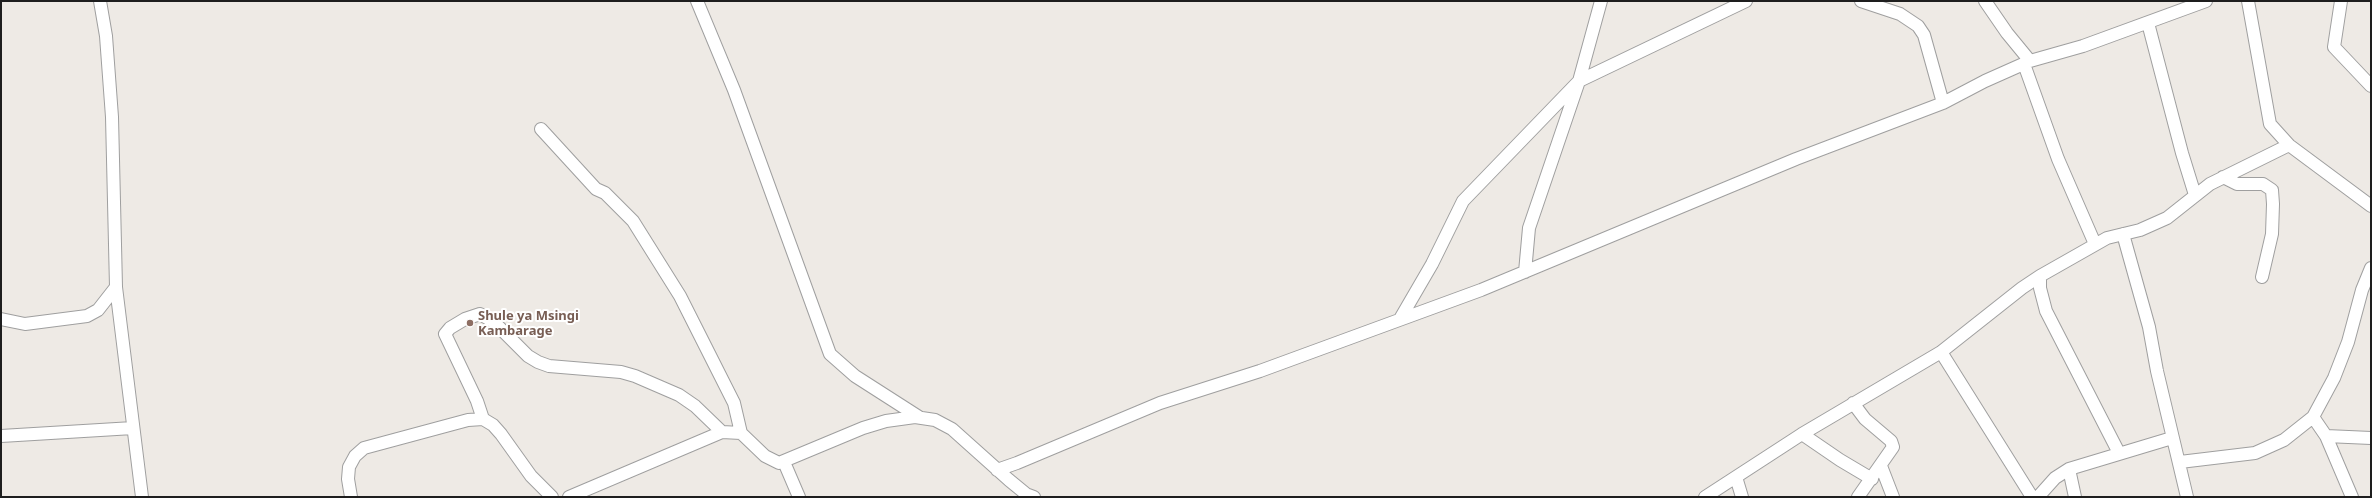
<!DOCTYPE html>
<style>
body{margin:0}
#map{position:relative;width:2372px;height:498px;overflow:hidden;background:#eeeae5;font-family:"Noto Sans",sans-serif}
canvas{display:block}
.frame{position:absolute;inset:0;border:2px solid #1e1e1e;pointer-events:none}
</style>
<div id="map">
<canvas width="2372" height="498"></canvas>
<div class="frame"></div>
</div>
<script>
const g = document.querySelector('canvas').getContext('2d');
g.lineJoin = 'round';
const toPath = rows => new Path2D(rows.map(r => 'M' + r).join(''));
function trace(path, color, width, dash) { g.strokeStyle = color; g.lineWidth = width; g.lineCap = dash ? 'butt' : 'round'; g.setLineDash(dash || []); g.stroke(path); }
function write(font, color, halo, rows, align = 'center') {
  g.font = font + ' "Noto Sans",sans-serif'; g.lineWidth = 4; g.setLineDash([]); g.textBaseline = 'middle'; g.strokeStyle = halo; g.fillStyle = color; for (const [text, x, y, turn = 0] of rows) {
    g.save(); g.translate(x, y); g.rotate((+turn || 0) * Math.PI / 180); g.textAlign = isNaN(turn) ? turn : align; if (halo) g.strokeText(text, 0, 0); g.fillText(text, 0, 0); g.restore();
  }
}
const minor = toPath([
 [100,1,106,36,112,117,116,287,142,497],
 [697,1,734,90,830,354,855,376,919,417],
 [1861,1,1900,14,1918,26,1924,35,1943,103],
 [1985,1,2007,33,2030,61],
 [2248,1,2270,124,2289,145,2371,206],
 [2341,1,2334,47,2371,86],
 [2148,23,2182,153,2195,195],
 [2024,64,2058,159,2095,244],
 [541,129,596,189,605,193,633,221,680,296,734,403,741,433],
 [2223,177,2237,184,2263,184,2272,190,2273,204,2272,234,2262,277],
 [2123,234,2149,327,2157,371,2187,497],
 [1525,272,1529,228,1579,81,1601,1],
 [2040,276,2040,288,2046,311,2119,453],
 [1,319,25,324,87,316,98,310,116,287],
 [1400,319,1432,264,1463,201,1579,81,1746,1],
 [1941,352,2032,497],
 [1853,403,1865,419,1891,441,1893,447,1858,497],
 [2313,417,2326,436,2352,497],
 [483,419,477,401,445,334,450,328,465,319,480,314,494,322,528,356,538,362,549,366,621,372,635,376,679,395,695,406,722,432],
 [1802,434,1840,460,1872,479],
 [1,436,133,428],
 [2326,436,2371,438],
 [784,462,799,497],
 [2180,462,2255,453,2284,440,2313,417,2334,378,2348,342,2362,290,2371,268],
 [1881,466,1893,497],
 [2069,469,2075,497],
 [997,470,1017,463,1160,403,1260,371,1481,290,1796,159,1943,103,1985,81,2030,61,2083,46,2206,1],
 [1736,477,1742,497],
 [351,497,348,479,349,467,355,456,364,448,468,420,483,419,493,425,501,434,531,476,552,497],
 [569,497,722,432,741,433,765,456,779,463,863,428,886,421,915,417,935,420,952,429,1009,480,1026,494,1034,497],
 [1705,497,1802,434,1941,352,2022,288,2040,276,2107,238,2140,230,2167,218,2210,184,2289,145],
 [2038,497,2055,478,2069,469,2172,438]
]);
trace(minor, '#9f9f9f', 14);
trace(minor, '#fff', 12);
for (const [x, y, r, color] of [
 [470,323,4,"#8d6e63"]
]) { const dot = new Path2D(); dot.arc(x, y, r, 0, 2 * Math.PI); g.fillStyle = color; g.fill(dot); trace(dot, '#fff', 1.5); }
write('bold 13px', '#785e54', '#fff', [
 ["Shule ya Msingi",478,316],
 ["Kambarage",478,331]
], 'left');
</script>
